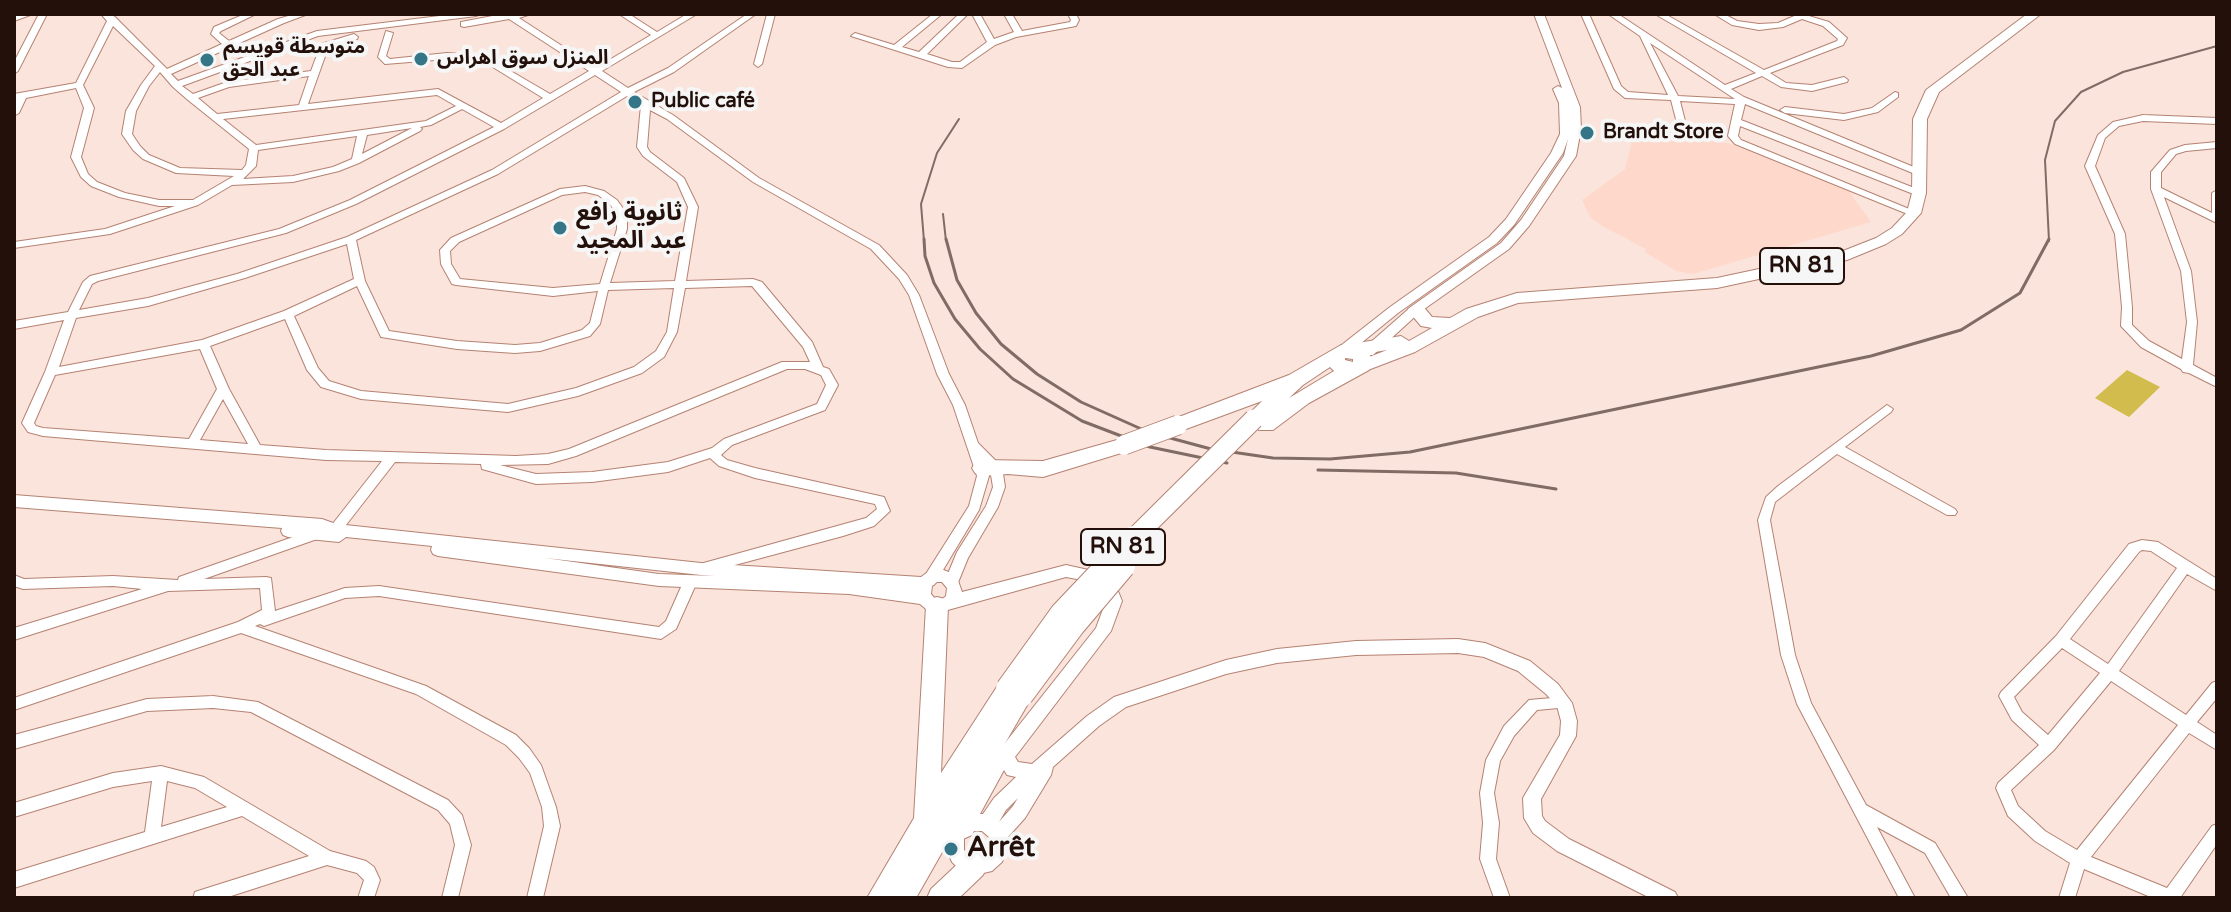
<!DOCTYPE html>
<meta charset="utf-8">
<style>
body{margin:0}
#map{position:relative;width:2231px;height:912px;overflow:hidden;background:#fae4dc;font-family:"Varela Round",sans-serif}
canvas{display:block}
.frame{position:absolute;inset:0;border:16px solid #23100a;pointer-events:none}
</style>
<div id="map">
<canvas width="2231" height="912"></canvas>
<div class="frame"></div>
</div>
<script>
const g = document.querySelector('canvas').getContext('2d');
g.lineJoin = 'round';
function paint(path, color) { g.fillStyle = color; g.fill(path, 'evenodd'); }
const toPath = rows => new Path2D(rows.map(r => 'M' + r).join(''));
function trace(path, color, width, dash) { g.strokeStyle = color; g.lineWidth = width; g.lineCap = dash ? 'butt' : 'round'; g.setLineDash(dash || []); g.stroke(path); }
function write(font, color, halo, rows, align = 'center') {
  g.font = font + ' "Varela Round","Noto Sans Arabic",sans-serif'; g.lineWidth = 8; g.setLineDash([]); g.textBaseline = 'middle'; g.strokeStyle = halo; g.fillStyle = color; for (const [text, x, y, turn = 0] of rows) {
    g.save(); g.translate(x, y); g.rotate((+turn || 0) * Math.PI / 180); g.textAlign = isNaN(turn) ? turn : align; if (halo) g.strokeText(text, 0, 0); g.fillText(text, 0, 0); g.restore();
  }
}
paint(toPath([
 [1634,134,1727,143,1845,186,1871,222,1693,274,1676,271,1645,252,1646,249,1602,226,1590,217,1582,200,1625,169]
]), '#ffd8cc');
paint(toPath([
 [2127,370,2160,387,2129,417,2095,398]
]), '#d1bc4d');
const minor = toPath([
 [21,14,33,14,14,21,14,16,21,14],
 [39,14,47,14,18,71,14,74,14,62,39,14],
 [101,14,110,14,115,17,167,69,222,44,211,34,214,27,245,14,256,14,221,31,219,33,229,41,278,19,295,14,308,14,284,23,171,74,178,81,317,31,456,14,480,14,476,16,318,36,182,86,193,94,227,82,311,71,321,44,354,34,358,37,357,39,328,48,308,104,438,89,501,123,543,98,483,61,447,59,385,64,378,57,386,31,393,33,386,56,390,59,447,53,485,56,550,94,589,71,509,19,464,27,461,26,461,22,503,14,531,14,519,18,596,68,651,35,619,14,629,14,657,32,687,14,697,14,602,71,628,88,668,68,747,14,756,14,674,72,634,92,673,115,759,178,879,245,907,275,919,295,949,374,965,405,978,443,1002,467,1005,487,998,507,968,558,957,585,952,586,947,585,945,581,957,552,986,506,993,487,990,469,985,464,989,476,979,510,934,585,929,586,924,585,922,581,924,577,969,506,977,476,953,405,937,374,909,295,899,279,871,249,753,182,667,119,650,110,647,147,650,152,684,178,698,207,686,281,753,279,762,282,812,342,823,367,829,369,838,385,825,410,732,445,721,455,727,460,755,468,884,497,890,511,874,526,843,536,705,573,700,572,699,568,700,564,866,518,877,509,875,504,755,478,719,466,710,458,668,472,592,482,536,484,482,469,481,464,395,462,339,534,335,535,331,534,329,530,331,526,382,461,326,460,43,436,28,432,22,423,45,372,64,320,14,329,14,321,68,312,83,282,90,276,279,229,350,200,494,127,462,109,431,125,420,127,422,129,420,131,359,163,339,171,293,182,232,185,198,205,110,234,14,248,14,242,105,229,175,206,159,206,119,197,91,186,81,177,71,157,84,108,76,88,26,98,19,113,14,116,16,99,14,100,14,94,76,83,107,21,101,14],
 [113,26,155,66,141,85,126,111,122,134,133,150,143,159,176,173,234,176,193,200,159,200,125,193,97,182,88,174,81,157,94,108,83,85,113,26],
 [160,72,173,87,188,100,249,149,246,165,242,170,180,168,149,155,140,146,132,134,136,111,149,86,160,72],
 [595,75,621,92,492,170,347,237,237,274,148,298,79,310,92,284,98,281,286,233,356,204,504,129,595,75],
 [309,76,299,105,217,114,198,98,229,87,309,76],
 [437,95,456,106,426,121,256,145,223,119,437,95],
 [627,96,641,105,637,147,643,156,677,182,688,207,675,281,610,283,627,229,627,214,617,200,604,191,585,186,560,189,451,238,440,250,441,264,452,284,456,285,553,296,598,291,590,323,582,330,540,343,515,345,457,341,389,331,365,281,356,240,498,174,627,96],
 [412,128,362,154,367,135,412,128],
 [357,136,352,159,333,167,293,176,243,179,256,166,258,150,357,136],
 [585,192,598,195,610,204,617,214,617,229,600,284,553,288,460,279,451,264,450,251,459,242,562,195,585,192],
 [347,244,354,279,284,311,202,340,59,367,76,318,148,306,245,278,347,244],
 [357,286,381,337,457,349,515,353,540,351,590,336,600,324,608,290,674,288,667,332,656,351,634,367,576,388,508,404,361,391,329,381,318,368,294,316,357,286],
 [752,286,803,347,810,362,782,362,569,449,548,454,516,456,326,450,260,445,229,389,210,346,285,319,307,370,321,387,361,399,508,412,578,396,642,373,664,357,677,332,685,288,752,286],
 [200,349,217,389,189,439,43,428,36,426,34,423,55,375,200,349],
 [787,369,805,369,821,375,826,385,817,404,724,439,712,448,668,462,592,472,536,474,500,465,548,464,576,456,787,369],
 [223,399,248,444,200,440,223,399],
 [767,14,775,14,762,64,758,67,754,64,767,14],
 [933,14,942,14,902,47,919,52,959,14,968,14,927,54,952,62,960,62,987,42,972,14,980,14,994,39,1014,32,1004,14,1012,14,1022,31,1070,22,1071,20,1068,14,1076,14,1079,20,1076,26,1016,37,995,45,962,68,948,67,851,36,855,33,894,45,933,14],
 [1581,14,1589,14,1621,86,1628,92,1668,95,1640,36,1608,14,1618,14,1725,85,1756,73,1655,14,1665,14,1764,70,1837,41,1838,39,1823,26,1802,19,1783,27,1759,30,1732,25,1714,14,1724,14,1737,21,1759,24,1778,23,1799,14,1810,14,1809,16,1829,22,1847,38,1843,45,1770,73,1786,83,1812,85,1844,77,1848,80,1847,82,1812,91,1781,87,1762,76,1731,89,1744,97,1921,170,1921,174,1915,174,1745,104,1741,120,1922,191,1922,195,1916,195,1740,126,1738,136,1741,140,1919,213,1914,216,1910,215,1735,144,1728,136,1735,104,1680,101,1687,129,1685,131,1679,131,1671,100,1625,98,1614,89,1581,14],
 [1650,43,1735,99,1678,96,1650,43],
 [1895,92,1898,93,1898,97,1878,112,1844,120,1785,113,1780,110,1785,107,1844,114,1872,108,1895,92],
 [2143,115,2217,118,2217,124,2143,121,2119,126,2105,138,2095,166,2125,234,2132,307,2132,325,2149,341,2182,359,2187,322,2181,271,2151,189,2151,172,2170,150,2185,145,2217,142,2217,148,2186,151,2176,154,2161,172,2161,188,2212,213,2212,193,2217,190,2217,223,2164,197,2191,271,2197,322,2193,365,2217,378,2217,387,2189,373,2183,372,2181,369,2141,347,2121,326,2122,307,2115,234,2085,166,2098,135,2113,122,2143,115],
 [1887,405,1893,409,1891,412,1845,447,1955,509,1957,512,1955,515,1947,515,1837,454,1775,502,1770,520,1795,655,1811,703,1866,805,1935,843,1968,898,1951,898,1925,853,1877,827,1915,898,1899,898,1797,704,1781,655,1758,520,1766,497,1778,486,1887,405],
 [313,530,317,531,319,535,317,539,204,579,266,577,271,578,275,611,345,588,379,586,659,627,666,621,685,578,690,577,695,578,697,582,676,629,661,639,379,596,345,598,264,626,260,624,255,626,426,686,516,735,529,748,541,765,556,807,560,826,543,898,527,898,544,826,542,807,530,773,519,758,506,745,416,694,241,633,14,710,14,698,238,622,262,610,260,588,168,591,14,640,14,628,142,589,113,586,23,589,14,586,14,575,24,579,113,576,178,580,179,577,313,530],
 [2142,540,2158,542,2217,579,2217,591,2187,574,2119,671,2186,715,2212,683,2217,681,2217,698,2197,722,2217,735,2217,750,2189,733,2091,857,2167,888,2212,826,2217,824,2217,844,2180,898,2153,898,2084,869,2075,898,2059,898,2070,863,2035,841,2008,816,1996,788,1998,783,2039,745,2012,720,1999,696,2001,692,2056,636,2129,544,2142,540],
 [2142,550,2151,551,2177,568,2108,664,2070,639,2139,552,2142,550],
 [2062,648,2100,673,2048,735,2022,712,2014,697,2062,648],
 [2111,681,2178,725,2077,850,2045,831,2018,806,2011,790,2054,750,2111,681],
 [213,696,258,702,448,800,462,815,471,845,458,898,442,898,455,845,450,824,438,810,251,712,213,708,147,711,14,749,14,735,147,699,213,696],
 [1564,697,1569,699,1571,703,1569,707,1537,710,1514,736,1500,761,1494,793,1499,823,1496,859,1510,898,1494,898,1480,859,1483,823,1480,793,1486,760,1504,726,1529,700,1564,697],
 [161,766,204,777,330,851,366,861,374,867,380,880,374,898,358,898,364,880,357,873,327,865,225,898,193,898,195,892,201,890,309,856,242,816,14,888,14,872,145,832,152,781,113,787,14,817,14,803,113,773,161,766],
 [167,781,195,788,227,807,161,827,167,781]
]);
const tertiary = toPath([
 [1534,14,1544,14,1580,107,1581,129,1576,156,1529,226,1509,249,1420,312,1373,355,1363,355,1362,352,1363,349,1412,306,1501,243,1521,220,1564,156,1568,139,1563,153,1514,225,1497,243,1398,313,1349,353,1339,353,1338,350,1339,347,1390,307,1489,237,1506,219,1551,153,1560,134,1559,103,1553,89,1558,86,1562,88,1534,14],
 [14,495,322,519,336,524,701,563,921,577,928,572,941,569,956,575,962,592,1066,565,1102,573,1116,586,1122,601,1111,631,1015,757,1018,762,1032,764,1087,716,1114,697,1226,660,1277,649,1356,641,1458,639,1485,643,1530,661,1558,684,1572,703,1577,721,1576,736,1541,799,1542,816,1545,821,1569,839,1675,892,1678,898,1650,898,1557,851,1533,833,1524,818,1523,798,1560,735,1561,721,1557,706,1546,694,1518,671,1484,657,1458,653,1356,655,1277,663,1226,674,1126,707,1099,726,1053,767,1051,775,1025,818,1007,838,1008,848,1002,862,992,871,975,875,960,870,952,862,946,848,948,835,952,826,960,818,969,796,986,767,1096,628,1106,601,1104,593,1093,582,1066,577,937,613,926,609,920,604,849,594,659,586,438,556,433,554,431,550,432,546,346,537,339,542,288,537,283,535,281,531,282,528,14,507,14,495],
 [545,558,701,575,715,576,659,574,545,558],
 [937,582,942,582,947,588,946,596,941,600,936,600,931,594,932,586,937,582],
 [1004,770,1007,775,1016,777,994,798,983,814,980,814,1004,770],
 [1018,798,1013,806,999,822,1006,810,1018,798],
 [972,831,982,831,990,838,990,850,982,857,972,857,964,850,964,838,972,831]
]);
const primary = toPath([
 [2027,14,2041,14,1939,92,1927,119,1926,193,1921,213,1902,234,1886,244,1847,260,1717,288,1518,303,1478,317,1415,352,1360,373,1354,371,1352,367,1354,363,1387,350,1351,356,1343,350,1351,344,1401,336,1409,341,1432,328,1421,326,1410,313,1408,309,1416,304,1422,305,1432,317,1450,318,1466,309,1517,293,1717,278,1843,251,1876,238,1892,228,1907,212,1912,193,1913,119,1926,90,2027,14]
]);
const trunk = toPath([
 [1341,345,1365,348,1371,357,1369,370,1309,403,1273,430,1259,430,1244,419,1262,401,1178,432,1171,430,1168,425,1171,420,1289,375,1341,345],
 [1345,358,1353,359,1353,362,1345,360,1345,358],
 [1330,367,1334,371,1289,398,1303,385,1330,367],
 [1124,438,1131,440,1134,445,1131,450,1043,477,1008,474,982,476,975,473,972,468,975,463,982,460,1043,461,1124,438],
 [937,597,945,599,948,606,941,773,1000,682,1008,679,1016,682,1018,686,1029,688,1033,695,971,802,976,827,972,835,963,839,953,833,916,898,867,898,914,818,926,606,929,599,937,597],
 [974,853,983,857,987,866,983,875,959,898,927,898,931,889,965,857,974,853]
]);
trace(minor, '#b58272', 2);
trace(tertiary, '#b58272', 2);
trace(primary, '#b58272', 2);
trace(trunk, '#b58272', 2);
paint(minor, '#fff');
paint(tertiary, '#fff');
paint(primary, '#fff');
paint(trunk, '#fff');
trace(toPath([
 [943,214,946,241],
 [924,241,921,204,937,153,959,119],
 [2049,241,2045,160,2055,121,2081,92,2123,72,2217,46]
]), '#806c65', 2);
trace(toPath([
 [924,239,925,256,934,283,955,319,980,349,1013,379,1082,421,1150,447,1227,463],
 [946,239,957,280,976,313,1001,344,1037,374,1081,402,1148,432,1211,449,1273,458,1330,459,1410,452,1871,356,1961,330,2020,293,2049,239],
 [1318,470,1456,473,1556,489]
]), '#806c65', 3);
const trunkBridgeFar1 = toPath([
 [1124,445,1178,425],
 [1132,540,1254,419]
]);
const trunkBridge = toPath([
 [1008,689,1062,614,1134,538],
 [1021,695,1073,625,1123,566]
]);
trace(trunkBridgeFar1, '#b58272', 21, []);
trace(trunkBridge, '#b58272', 26, []);
trace(trunkBridgeFar1, '#fff', 19);
trace(trunkBridge, '#fff', 24);
for (const [x, y, r, color] of [
 [421,59,8,"#347688"],
 [207,60,8,"#347688"],
 [635,102,8,"#347688"],
 [1587,133,8,"#347688"],
 [560,228,8,"#347688"],
 [951,849,8,"#347688"]
]) { const dot = new Path2D(); dot.arc(x, y, r, 0, 2 * Math.PI); g.fillStyle = color; g.fill(dot); trace(dot, '#f6f6f6', 3); }
write('bold 20px', '#23100a', '#f6f6f6', [
 ["متوسطة قويسم",223,48],
 ["عبد الحق",223,71],
 ["المنزل سوق اهراس",437,59],
 ["Public café",651,102],
 ["Brandt Store",1603,133]
], 'left');
for (const [x, y, w] of [
 [1802,266,84],
 [1123,547,84]
]) { const box = new Path2D(); box.roundRect(x - w / 2, y - 18, w, 36, 6); g.fillStyle = '#f6f6f6'; g.fill(box); trace(box, '#23100a', 2); }
write('bold 22px', '#23100a', null, [
 ["RN 81",1802,266],
 ["RN 81",1123,547]
]);
write('bold 24px', '#23100a', '#f6f6f6', [
 ["ثانوية رافع",576,214],
 ["عبد المجيد",576,242]
], 'left');
write('bold 28px', '#23100a', '#f6f6f6', [
 ["Arrêt",967,849]
], 'left');
</script>
